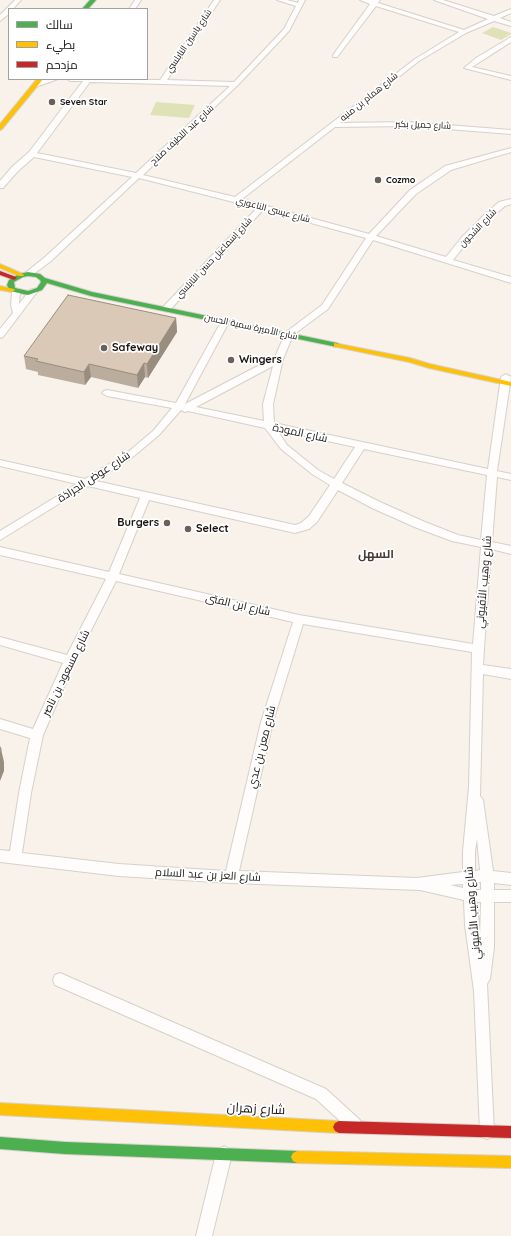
<!DOCTYPE html>
<meta charset="utf-8">
<style>
body{margin:0}
#map{position:relative;width:511px;height:1236px;overflow:hidden;background:#f9f2eb;font-family:Quicksand,Cairo,sans-serif}
canvas{display:block}
.legend{position:absolute;left:8px;top:8px;width:140px;height:72px;box-sizing:border-box;background:#fff;border:1px solid #a2a19f;margin:0;padding:5px 7px;list-style:none;font-size:12px;color:#17130f}
.legend li{display:flex;align-items:center;gap:8px;height:20px}
.legend b{width:20px;border:1px solid #a2a19f}
</style>
<div id="map">
<canvas width="511" height="1236"></canvas>
<ul class="legend">
<li><b style="height:5px;background:#4caf50"></b>سالك</li>
<li><b style="height:5px;background:#ffc107"></b>بطيء</li>
<li><b style="height:5px;background:#c62828"></b>مزدحم</li>
</ul>
</div>
<script>
const g = document.querySelector('canvas').getContext('2d');
g.lineJoin = 'round';
function paint(path, color) { g.fillStyle = color; g.fill(path, 'evenodd'); }
const toPath = rows => new Path2D(rows.map(r => 'M' + r).join(''));
function trace(path, color, width, dash) { g.strokeStyle = color; g.lineWidth = width; g.lineCap = dash ? 'butt' : 'round'; g.setLineDash(dash || []); g.stroke(path); }
function write(font, color, halo, rows, align = 'center') {
  g.font = font + ' Quicksand,Cairo,sans-serif'; g.lineWidth = 3.5; g.setLineDash([]); g.textBaseline = 'middle'; g.strokeStyle = halo; g.fillStyle = color; for (const [text, x, y, turn = 0] of rows) {
    g.save(); g.translate(x, y); g.rotate((+turn || 0) * Math.PI / 180); g.textAlign = isNaN(turn) ? turn : align; if (halo) g.strokeText(text, 0, 0); g.fillText(text, 0, 0); g.restore();
  }
}
paint(toPath([
 [493,27,511,33,511,34,501,40,482,33],
 [156,102,195,105,189,118,150,115]
]), '#dfe1b7');
const street = toPath([
 [15,0,21,0,13,9,9,9,9,14,0,21,0,15,15,0],
 [135,0,141,0,135,9,129,9,135,0],
 [214,0,220,0,167,80,234,82,284,29,296,6,277,0,287,0,298,3,299,0,305,0,289,31,238,85,143,175,235,197,415,59,459,32,376,6,337,57,333,57,333,55,370,4,360,0,380,0,378,3,464,30,488,19,434,0,443,0,494,16,511,9,511,13,500,18,511,22,511,26,494,21,466,33,419,61,340,123,409,122,511,130,511,134,409,126,335,127,242,199,369,234,410,190,445,166,511,148,511,152,451,170,416,194,376,236,446,257,462,237,485,214,499,202,511,199,511,204,505,206,491,218,468,241,453,260,511,277,511,283,373,240,328,309,293,335,283,359,273,404,274,423,488,469,501,377,506,374,511,377,497,471,511,474,511,480,497,477,492,542,511,546,511,554,491,549,484,649,483,665,511,669,511,679,483,674,480,796,483,800,493,871,511,873,511,885,494,883,494,890,511,890,511,902,494,902,494,947,490,979,487,984,494,1132,492,1137,487,1139,482,1137,480,1132,474,991,465,925,464,900,420,890,231,883,119,876,0,862,0,850,10,851,19,793,30,738,0,729,0,719,33,729,63,663,0,645,0,637,67,655,106,579,0,555,0,547,109,572,140,498,88,486,0,540,0,531,77,484,0,466,0,460,85,479,128,452,153,431,172,408,107,396,102,393,104,391,107,390,176,403,221,322,225,319,229,322,185,404,275,357,286,332,322,305,366,238,263,210,169,311,163,311,162,309,163,307,257,208,139,178,51,261,31,276,25,276,24,274,45,257,132,177,34,157,18,171,3,188,0,188,0,181,12,167,29,152,83,81,70,81,67,79,160,80,214,0],
 [90,82,162,84,230,86,136,173,37,153,90,82],
 [273,366,263,404,264,421,196,407,273,366],
 [181,410,185,412,188,411,265,428,281,449,312,474,330,485,309,516,301,523,295,525,96,481,134,456,159,435,181,410],
 [277,430,355,447,334,479,318,470,287,445,277,430],
 [364,449,487,475,481,540,458,535,425,522,380,502,342,483,364,449],
 [338,490,372,508,417,528,452,541,481,547,473,644,299,615,119,574,149,500,295,533,309,529,317,522,338,490],
 [116,581,293,622,261,722,226,871,119,864,22,853,31,793,43,735,76,660,116,581],
 [303,624,472,652,469,787,463,851,463,872,417,878,239,871,273,722,303,624],
 [477,839,480,870,475,871,475,851,477,839],
 [476,882,481,882,481,890,476,890,476,882],
 [463,884,463,888,450,885,463,884],
 [477,902,481,902,480,938,479,925,477,902],
 [511,37,511,42,472,67,511,76,511,80,464,68,476,58,511,37],
 [44,79,58,79,36,87,33,85,44,79],
 [16,289,20,292,19,304,30,290,33,289,37,292,3,337,0,338,0,329,13,313,11,305,12,292,16,289],
 [60,973,326,1089,360,1120,362,1125,360,1130,355,1132,350,1130,316,1099,55,985,53,980,55,975,60,973],
 [224,1146,229,1149,232,1154,212,1236,196,1236,216,1154,219,1149,224,1146]
]);
const fast = toPath([
 [90,0,96,0,88,9,82,9,90,0],
 [28,272,40,274,45,278,92,292,337,343,341,345,337,347,91,296,47,283,42,290,28,295,10,291,7,285,9,280,19,274,28,272],
 [28,276,36,277,40,280,41,282,37,288,28,291,15,288,14,282,23,277,28,276],
 [0,1137,65,1142,297,1151,301,1153,303,1157,301,1161,297,1163,65,1154,0,1149,0,1137]
]);
const slow = toPath([
 [37,79,43,79,2,129,0,130,0,124,37,79],
 [0,264,23,274,24,275,23,276,19,276,0,268,0,264],
 [0,286,14,289,15,290,12,292,0,290,0,286],
 [334,343,410,358,430,364,511,382,511,386,429,368,409,362,337,347,334,347,334,343],
 [0,1103,339,1121,343,1123,345,1127,343,1131,339,1133,0,1115,0,1103],
 [297,1151,511,1156,511,1168,297,1163,293,1161,291,1157,293,1153,297,1151]
]);
const jam = toPath([
 [0,271,16,277,17,278,14,280,0,275,0,271],
 [339,1121,511,1126,511,1138,339,1133,335,1131,333,1127,335,1123,339,1121]
]);
trace(street, '#d5d0ca', 2);
trace(fast, '#d5d0ca', 2);
trace(slow, '#d5d0ca', 2);
trace(jam, '#d5d0ca', 2);
paint(street, '#fefdfc');
paint(fast, '#4caf50');
paint(slow, '#ffc107');
paint(jam, '#c62828');
paint(toPath([
 [176,318,177,332,148,378,145,377,138,388,91,377,85,385,38,375,38,372,26,369,24,356]
]), '#bbad9d');
paint(toPath([
 [176,318,177,332,148,378,147,364],
 [144,363,145,377,138,388,137,375],
 [89,364,91,377,85,385,84,372],
 [1,749,4,762,4,771,0,781,0,759]
]), '#988d7f');
const building = toPath([
 [68,295,176,318,147,364,144,363,137,375,89,364,84,372,36,361,38,359,24,356,68,295],
 [0,747,1,749,0,759,0,747]
]);
paint(building, '#d9c9b6');
trace(building, '#988d7f', 1);
for (const [x, y, r, color] of [
 [52,102,4,"#66615c"],
 [378,180,4,"#66615c"],
 [104,348,4,"#66615c"],
 [231,360,4,"#66615c"],
 [167,523,4,"#66615c"],
 [188,529,4,"#66615c"]
]) { const dot = new Path2D(); dot.arc(x, y, r, 0, 2 * Math.PI); g.fillStyle = color; g.fill(dot); trace(dot, '#fff', 1.5); }
write('9px', '#17130f', '#fff', [
 ["شارع ياسين النابلسي",189,41,-56],
 ["شارع همام بن منبه",369,97,-39],
 ["شارع جميل بكير",423,125,2],
 ["شارع عبد اللطيف صلاح",182,135,-43],
 ["شارع عيسى الناعوري",273,210,15],
 ["شارع الشجون",478,228,-46],
 ["شارع إسماعيل حسن النابلسي",214,258,-47],
 ["شارع الأميرة سمية الحسن",251,327,12]
]);
write('bold 9px', '#17130f', '#fff', [
 ["Seven Star",60,102],
 ["Cozmo",386,180]
], 'left');
write('bold 11px', '#17130f', '#fff', [
 ["Safeway",112,348],
 ["Wingers",239,360],
 ["Burgers",159,523,"right"],
 ["Select",196,529]
], 'left');
write('11px', '#17130f', '#fff', [
 ["شارع المودة",300,433,12],
 ["شارع عوض الجراذة",94,477,-33],
 ["شارع وهيب الأفيوني",484,582,-85],
 ["شارع ابن الفتى",238,605,13],
 ["شارع مسعود بن ناصر",66,673,-64],
 ["شارع معن بن عدي",262,747,-76],
 ["شارع العز بن عبد السلام",208,875,3],
 ["شارع وهيب الأفيوني",473,913,-95]
]);
write('bold 12px', '#473d33', '#fff', [
 ["السهل",376,554]
]);
write('13px', '#17130f', '#fff', [
 ["شارع زهران",256,1109,3]
]);
</script>
